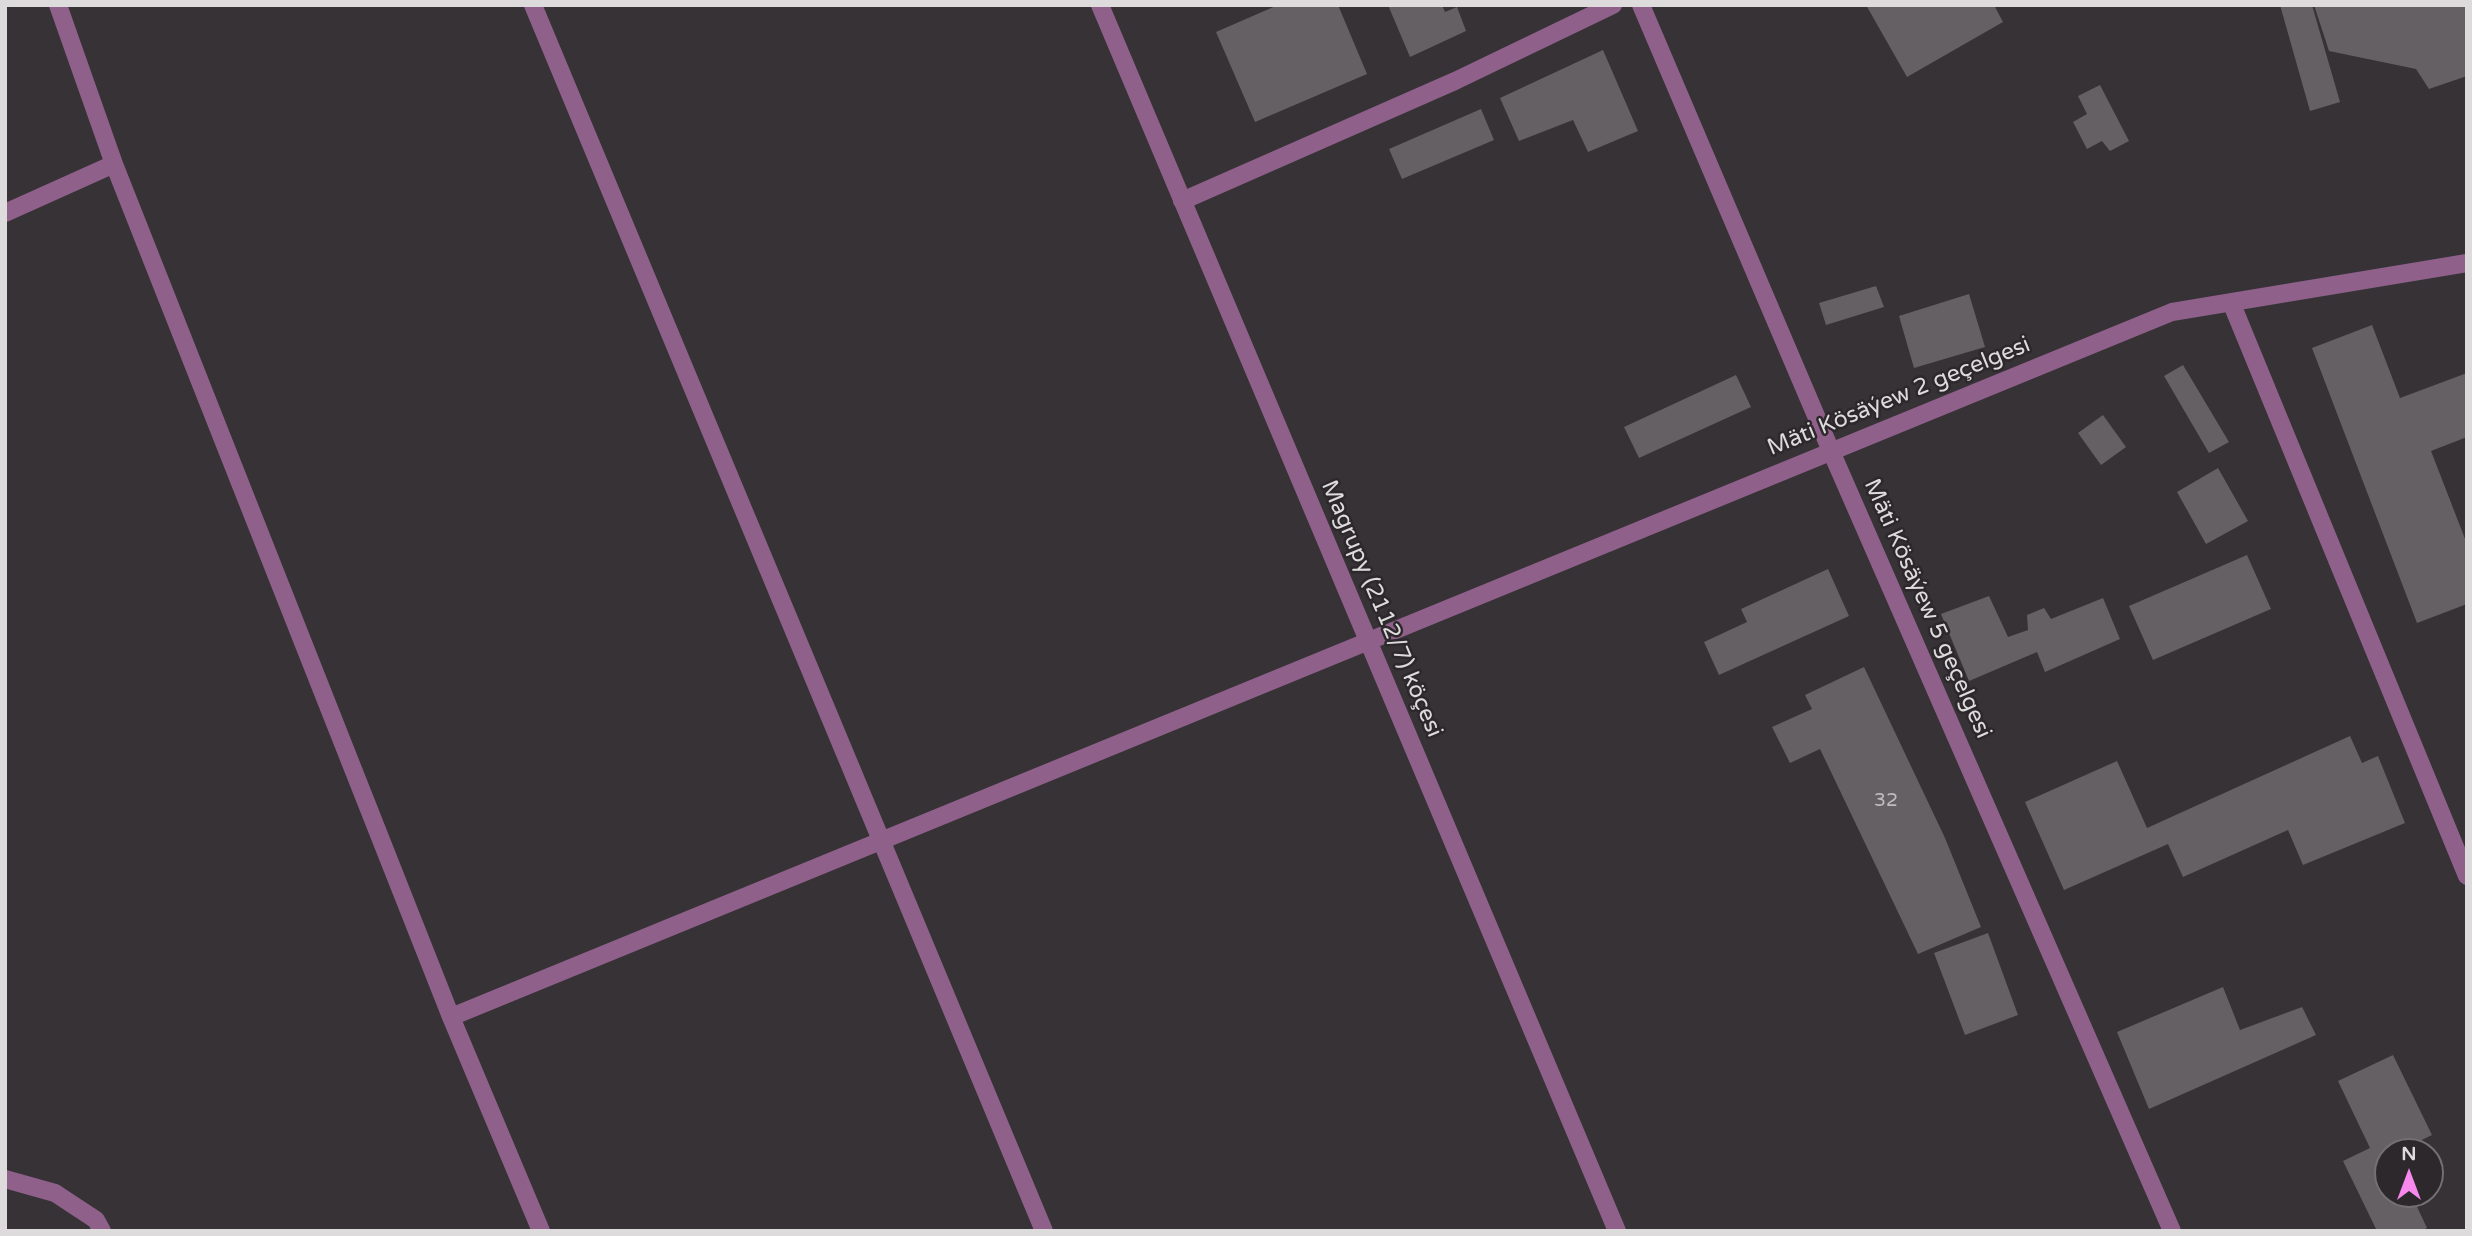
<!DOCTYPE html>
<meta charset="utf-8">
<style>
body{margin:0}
#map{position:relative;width:2472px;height:1236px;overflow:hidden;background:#363236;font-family:"Varela Round",sans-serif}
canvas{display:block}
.frame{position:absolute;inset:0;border:7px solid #dedbdd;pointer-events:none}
.north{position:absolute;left:2374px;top:1138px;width:70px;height:70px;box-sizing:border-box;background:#2c282c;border:2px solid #737073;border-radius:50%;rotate:0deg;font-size:19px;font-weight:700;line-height:28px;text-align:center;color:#dedbdd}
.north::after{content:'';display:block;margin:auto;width:24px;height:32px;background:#f788ec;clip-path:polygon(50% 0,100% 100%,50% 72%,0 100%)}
</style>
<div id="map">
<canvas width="2472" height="1236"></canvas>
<div class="frame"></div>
<div class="north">N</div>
</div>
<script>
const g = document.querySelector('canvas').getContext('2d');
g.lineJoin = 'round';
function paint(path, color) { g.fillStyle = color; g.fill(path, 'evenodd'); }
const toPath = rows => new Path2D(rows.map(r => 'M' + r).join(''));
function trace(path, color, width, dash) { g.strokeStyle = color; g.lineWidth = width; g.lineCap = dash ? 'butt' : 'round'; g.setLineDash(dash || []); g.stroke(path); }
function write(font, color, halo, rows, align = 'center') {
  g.font = font + ' "Varela Round",sans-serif'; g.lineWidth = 5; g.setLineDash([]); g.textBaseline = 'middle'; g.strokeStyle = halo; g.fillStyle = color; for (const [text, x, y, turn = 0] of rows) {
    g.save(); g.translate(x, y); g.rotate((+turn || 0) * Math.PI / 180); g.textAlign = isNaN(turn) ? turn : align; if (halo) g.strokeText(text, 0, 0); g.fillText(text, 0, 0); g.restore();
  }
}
paint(toPath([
 [1278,5,1338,5,1367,74,1255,122,1216,32],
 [1388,5,1442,5,1445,12,1457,7,1466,31,1410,57],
 [1866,5,1994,5,2003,22,1907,77],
 [2280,5,2312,5,2340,102,2310,111],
 [2314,5,2467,5,2467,76,2429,89,2416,69,2329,51],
 [1603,50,1638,131,1588,152,1573,120,1519,141,1500,98],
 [2100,85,2129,141,2110,151,2102,141,2087,149,2073,122,2087,114,2078,96],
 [1481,109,1494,140,1402,179,1389,149],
 [1876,286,1884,307,1826,325,1819,303],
 [1969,294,1985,347,1914,368,1899,316],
 [2372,325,2400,398,2467,373,2467,437,2431,451,2467,544,2467,604,2417,623,2312,348],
 [2183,365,2229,442,2209,453,2164,376],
 [1736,375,1751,407,1639,458,1624,427],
 [2103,415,2126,447,2101,465,2078,433],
 [2218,468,2248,521,2206,544,2177,492],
 [2247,555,2271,609,2153,660,2129,606],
 [1828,569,1849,616,1719,675,1704,642,1747,622,1741,609],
 [1989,596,2008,637,2028,630,2027,615,2044,608,2051,619,2103,598,2120,639,2045,672,2037,652,1969,681,1941,614],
 [1864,667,1945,838,1981,927,1918,954,1820,749,1790,763,1772,727,1812,709,1805,695],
 [2350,736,2362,763,2378,756,2405,823,2303,865,2288,830,2183,877,2168,844,2064,890,2025,802,2117,761,2147,828],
 [1988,933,2018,1015,1965,1035,1934,953],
 [2223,987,2240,1030,2302,1007,2316,1035,2149,1109,2117,1032],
 [2393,1055,2432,1135,2397,1152,2388,1152,2388,1194,2411,1194,2427,1228,2421,1231,2377,1231,2343,1161,2370,1148,2338,1081]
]), '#656064');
trace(toPath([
 [58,5,114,164,451,1017,541,1231],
 [533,5,1044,1231],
 [1100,5,1617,1231],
 [1641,5,1831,451,2172,1231],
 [1182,201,1455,81,1613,5],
 [5,213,114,164],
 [2231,302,2467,876],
 [451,1017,2172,312,2467,263],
 [5,1179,55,1193,96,1220,102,1231]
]), '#8f608a', 18);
write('19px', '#c0bcbf', null, [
 ["32",1886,801]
]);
write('23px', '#dedbdd', '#2c282c', [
 ["Mäti Kösäýew 2 geçelgesi",1899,397,-22],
 ["Magrupy (2112/7) köçesi",1381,609,67],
 ["Mäti Kösäýew 5 geçelgesi",1927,609,66]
]);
</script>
